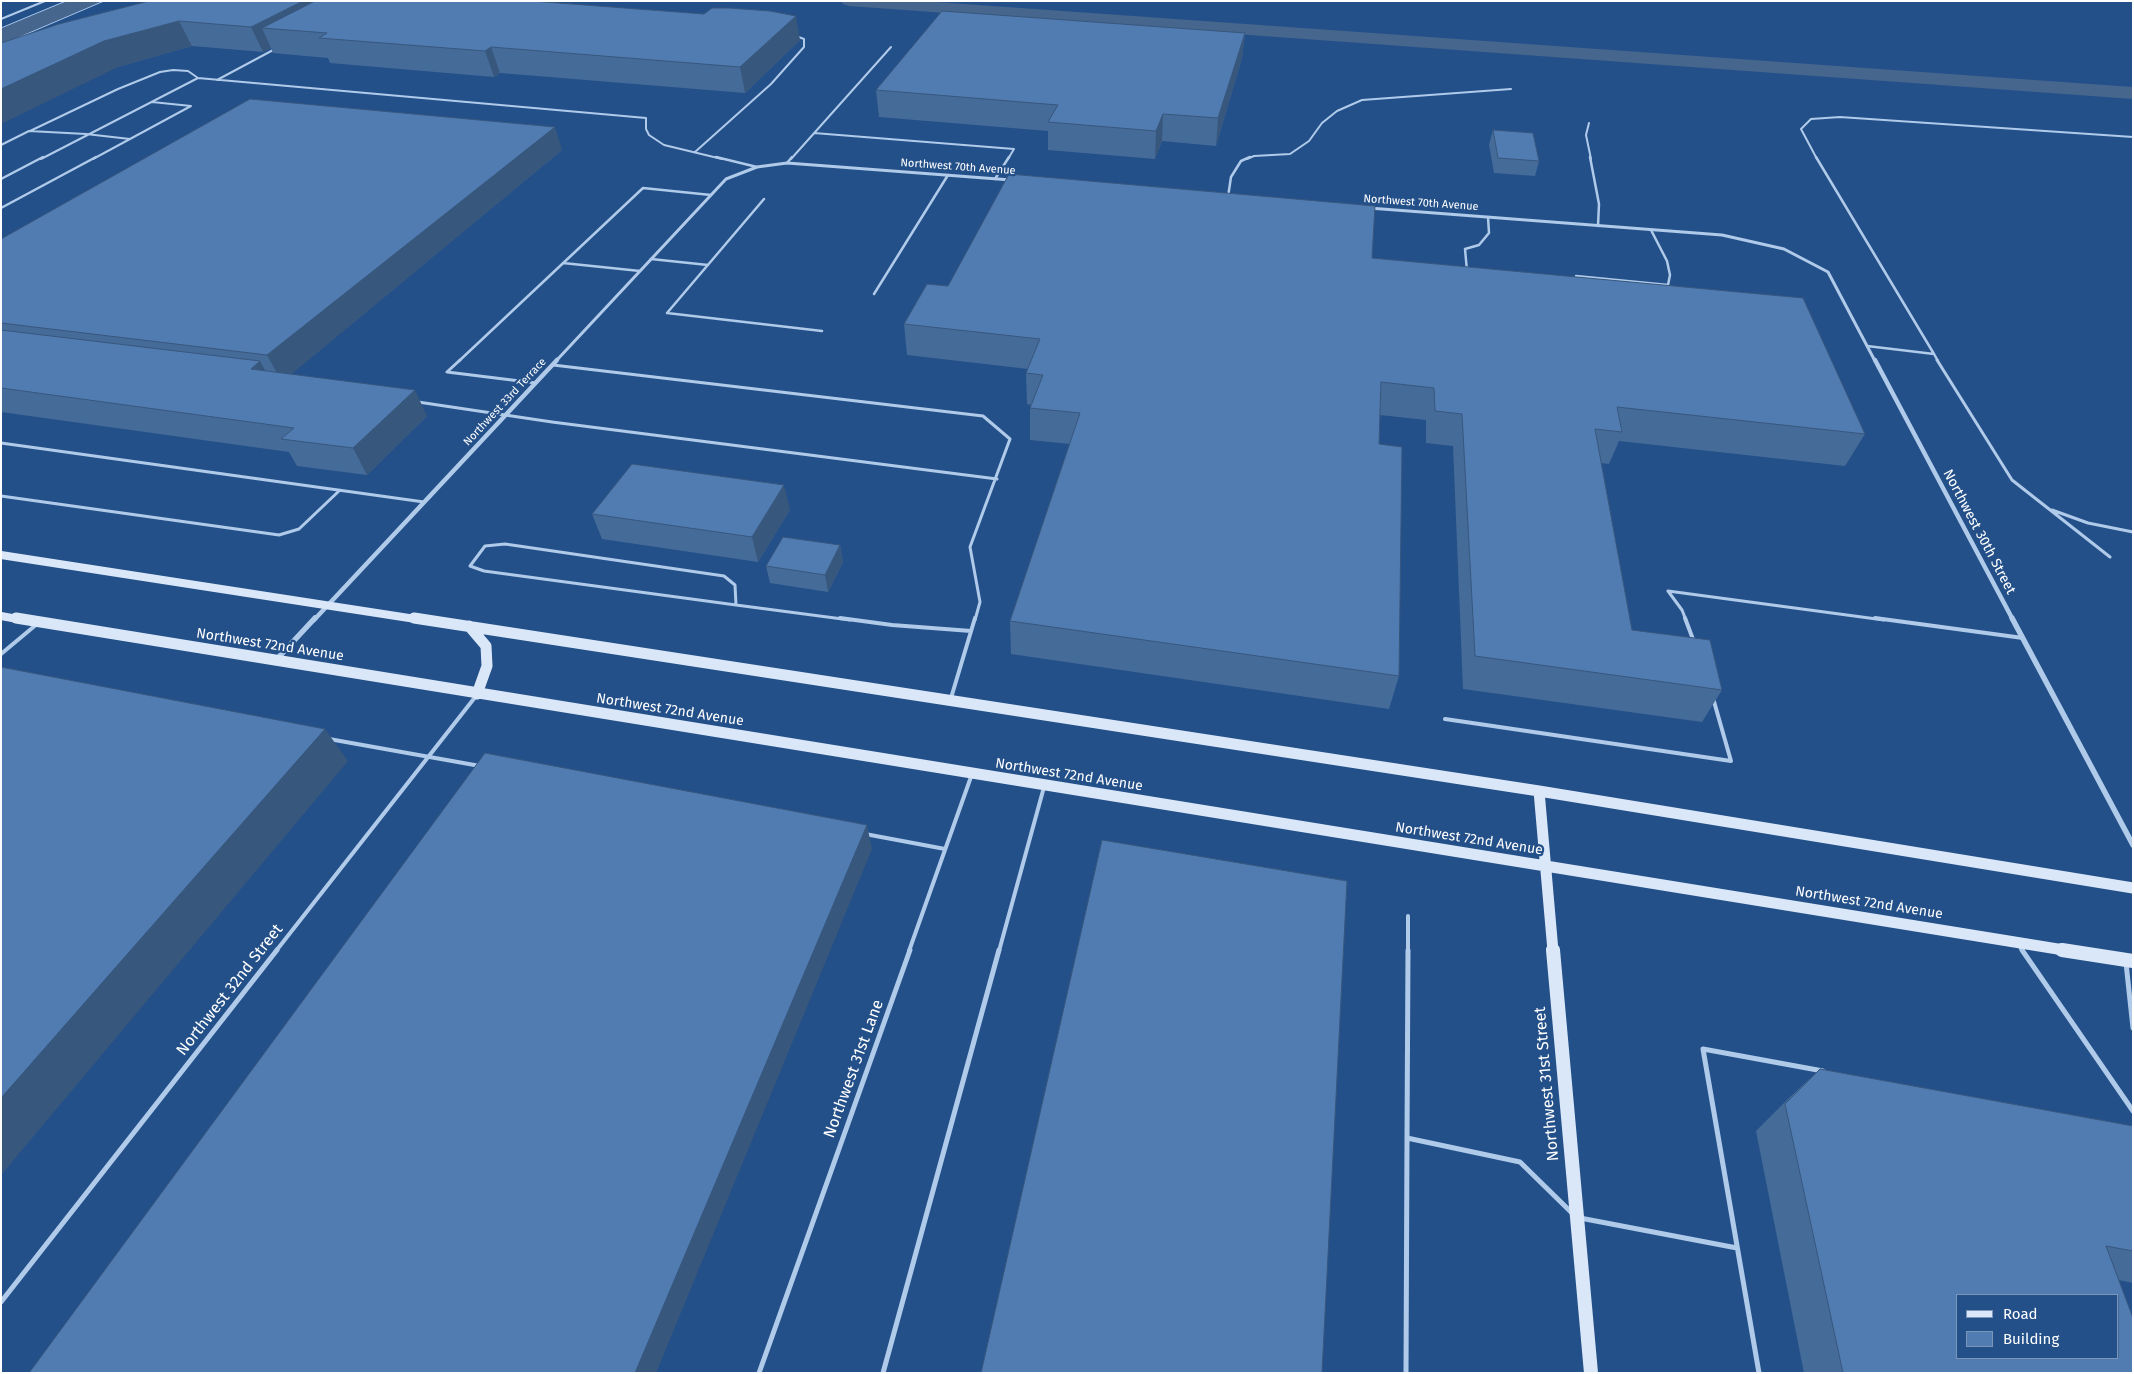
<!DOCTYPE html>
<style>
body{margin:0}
#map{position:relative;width:2134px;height:1374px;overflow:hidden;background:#245089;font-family:"Fira Sans",sans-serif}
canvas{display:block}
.frame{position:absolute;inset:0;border:2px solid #fff;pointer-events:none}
.legend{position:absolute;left:1956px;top:1294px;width:162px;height:65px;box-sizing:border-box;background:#245089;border:1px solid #7c96b8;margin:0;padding:6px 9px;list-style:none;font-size:15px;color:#fff}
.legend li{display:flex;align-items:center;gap:10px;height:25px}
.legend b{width:25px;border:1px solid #7c96b8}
</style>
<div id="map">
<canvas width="2134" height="1374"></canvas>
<div class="frame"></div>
<ul class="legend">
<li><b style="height:6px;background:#dae7f8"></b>Road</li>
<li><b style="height:14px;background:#507cb2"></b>Building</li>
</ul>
</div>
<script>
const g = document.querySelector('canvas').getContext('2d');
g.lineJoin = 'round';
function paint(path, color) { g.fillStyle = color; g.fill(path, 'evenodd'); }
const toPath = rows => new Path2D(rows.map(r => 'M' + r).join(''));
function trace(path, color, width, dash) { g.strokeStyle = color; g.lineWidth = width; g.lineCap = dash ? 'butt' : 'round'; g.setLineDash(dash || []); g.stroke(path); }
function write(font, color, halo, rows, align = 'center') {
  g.font = font + ' "Fira Sans",sans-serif'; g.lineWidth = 4.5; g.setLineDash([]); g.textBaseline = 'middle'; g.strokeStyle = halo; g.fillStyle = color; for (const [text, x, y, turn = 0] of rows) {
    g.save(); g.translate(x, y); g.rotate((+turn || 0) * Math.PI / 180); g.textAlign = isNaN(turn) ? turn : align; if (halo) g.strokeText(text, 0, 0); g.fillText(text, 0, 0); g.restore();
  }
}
const water = toPath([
 [66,1,104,1,1,45,1,28,66,1]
]);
paint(water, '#46668e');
trace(water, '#a4c5eb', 1);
paint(toPath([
 [841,1,922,1,2133,87,2133,99,849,6,843,4,841,1]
]), '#46668e');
trace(toPath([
 [1,19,45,1],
 [217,80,275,49],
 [1589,123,1586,135,1591,159],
 [30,131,118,89,160,72,173,70,188,71,198,78],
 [814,133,1014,149,1008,159],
 [130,139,191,106,152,102],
 [1,145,29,131,86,134,130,139,93,159],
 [695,152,771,84,804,47,804,39,796,36],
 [41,159,198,78,646,118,646,129,649,135,664,145,722,159],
 [791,159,891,47],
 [1247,159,1254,156,1290,154,1309,141,1322,123,1337,111,1362,100,1511,89],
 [1817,159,1801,129,1811,119,1840,117,2133,137]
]), '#b0caea', 2);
trace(toPath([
 [716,157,757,167],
 [1590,157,1599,204,1598,226],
 [1816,157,1934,354],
 [787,163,792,157],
 [1,179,43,157],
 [995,179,1009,157],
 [1228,197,1231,177,1241,161,1250,157],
 [764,199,667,313,822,331],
 [1,208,96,157],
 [651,259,708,265],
 [563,263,640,271],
 [1467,271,1465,249,1479,245,1489,233,1488,217],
 [1576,276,1668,285,1670,275,1667,261,1651,230],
 [874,294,948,175],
 [1867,346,1934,354,1938,361],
 [459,361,643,188,711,195]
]), '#b0caea', 2.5);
trace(toPath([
 [460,360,447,372,536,383],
 [1937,360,2012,480,2110,557],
 [553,365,983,416,1010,439,970,547,980,602,975,620],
 [418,402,552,422,997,479],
 [1,443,424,502],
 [1,496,279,535,299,529,340,490],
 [2052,510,2088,523,2133,532],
 [505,544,724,576,735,585,736,605,484,571,470,566,485,546,505,544],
 [1668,591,1682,610,1686,620],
 [1668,591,1884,620],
 [736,605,850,620]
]), '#b0caea', 3);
trace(toPath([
 [840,618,892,625,971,631],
 [1685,618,1694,642],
 [1875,618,2023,638],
 [1,654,37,624],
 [951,698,975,618],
 [1445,719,1731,761,1713,698],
 [329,739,480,766],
 [865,834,945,849],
 [2018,944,2023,951],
 [276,951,476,696],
 [909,951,972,774],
 [999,951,1044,787],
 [1408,951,1408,916]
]), '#b0caea', 4);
trace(toPath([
 [2022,950,2133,1111],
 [2126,963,2133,1028],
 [1407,1138,1408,950],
 [1580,1218,1737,1248],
 [1,1302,277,950],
 [759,1373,910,950],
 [883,1373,999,950],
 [1406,1373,1407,1138,1520,1162,1572,1213],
 [1759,1373,1703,1049,1823,1071]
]), '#b0caea', 5);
trace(toPath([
 [1369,208,1722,235,1784,249,1828,272,1875,361],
 [556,361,726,179,757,167,787,163,1011,180]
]), '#b0caea', 3);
trace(toPath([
 [1875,360,2013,620],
 [314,620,557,360]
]), '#b0caea', 4.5);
trace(toPath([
 [2012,618,2133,845],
 [276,660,315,618]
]), '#b0caea', 5.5);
trace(toPath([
 [1,555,422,620],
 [1,616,23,620]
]), '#dae7f8', 8);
trace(toPath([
 [16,618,2070,951],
 [414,618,1539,791,2133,888],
 [469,626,486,646,487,666,477,694],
 [1539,791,1553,951]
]), '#dae7f8', 11);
trace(toPath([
 [1553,950,1591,1373],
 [2062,950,2133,961]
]), '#dae7f8', 14);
paint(toPath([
 [149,1,800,40,745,93,500,73,494,77,330,63,328,58,273,53,271,48,263,52,192,46,118,67],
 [1245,33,1242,58,1216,146,1162,141,1155,159,1048,150,1048,131,879,117,876,90],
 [1493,130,1539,161,1535,176,1494,173,1489,145],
 [562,150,291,374,427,416,367,475,297,466,289,452,1,412,1,239],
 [1372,258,1865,434,1845,466,1619,441,1609,464,1601,463,1632,630,1722,690,1702,722,1463,689,1453,446,1426,443,1426,420,1380,415,1379,444,1399,676,1389,709,1011,654,1010,621,1070,444,1030,440,1030,408,1031,405,1027,404,1026,373,1028,369,907,355,904,324,948,286],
 [790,510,758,562,602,539,592,514],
 [840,545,843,562,828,592,770,583,766,566],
 [1820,1069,2133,1126,2133,1283,2119,1280,2133,1373,1804,1373,1756,1131,1791,1096]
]), '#456b99');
paint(toPath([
 [303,1,348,1,262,28,271,48,263,52,251,27],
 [796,16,800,40,745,93,740,67],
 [179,21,192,46,118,67,1,124,1,89,104,41],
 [1245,33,1242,58,1216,146,1218,118],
 [491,47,500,73,494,77,485,51],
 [1163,114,1162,141,1155,159,1156,131],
 [555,127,562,150,282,382,267,355],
 [260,361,275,388,251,369],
 [415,390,427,416,367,475,353,448],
 [784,485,790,510,758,562,752,537],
 [840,545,843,562,828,592,825,575],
 [325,729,348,761,1,1175,1,1098],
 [867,825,872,849,656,1373,635,1373]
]), '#38577d');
const building = toPath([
 [149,1,303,1,251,27,179,21,104,41,1,89,1,43,59,24,149,1],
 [315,1,532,1,704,14,712,8,729,8,770,11,796,16,740,67,491,47,485,51,319,38,327,33,262,28,315,1],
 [942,11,1245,33,1218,118,1163,114,1156,131,1048,122,1058,105,876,90,942,11],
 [250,99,555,127,267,355,1,323,1,239,250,99],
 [1493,130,1533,133,1539,161,1498,158,1493,130],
 [1009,174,1375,206,1372,258,1803,298,1865,434,1617,407,1622,432,1595,429,1632,630,1710,640,1722,690,1475,656,1462,414,1435,411,1434,388,1381,382,1379,444,1402,447,1399,676,1010,621,1080,413,1030,408,1043,375,1026,373,1040,339,904,324,927,284,948,286,1009,174],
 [1,330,260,361,251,369,415,390,353,448,281,439,294,428,1,388,1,330],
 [632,464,784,485,752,537,592,514,632,464],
 [783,537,840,545,825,575,766,566,783,537],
 [1,667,325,729,1,1098,1,667],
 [485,753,867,825,635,1373,29,1373,485,753],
 [1102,840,1347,881,1322,1373,981,1373,1102,840],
 [1820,1069,2133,1126,2133,1251,2106,1246,2133,1318,2133,1373,1843,1373,1785,1104,1820,1069],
 [1958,1295,2118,1295,2118,1358,1958,1358,1958,1295]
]);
paint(building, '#507cb2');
trace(building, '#38577d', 1);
write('11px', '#fff', '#245089', [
 ["Northwest 70th Avenue",958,167,4],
 ["Northwest 70th Avenue",1421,203,4],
 ["Northwest 33rd Terrace",505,402,-47]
]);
write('14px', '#fff', '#245089', [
 ["Northwest 30th Street",1979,532,62],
 ["Northwest 72nd Avenue",270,645,9],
 ["Northwest 72nd Avenue",670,710,9],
 ["Northwest 72nd Avenue",1069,775,9],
 ["Northwest 72nd Avenue",1469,839,9],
 ["Northwest 72nd Avenue",1869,903,9]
]);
write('16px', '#fff', '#245089', [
 ["Northwest 32nd Street",230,990,-52],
 ["Northwest 31st Lane",854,1069,-70],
 ["Northwest 31st Street",1547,1084,-95]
]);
</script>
